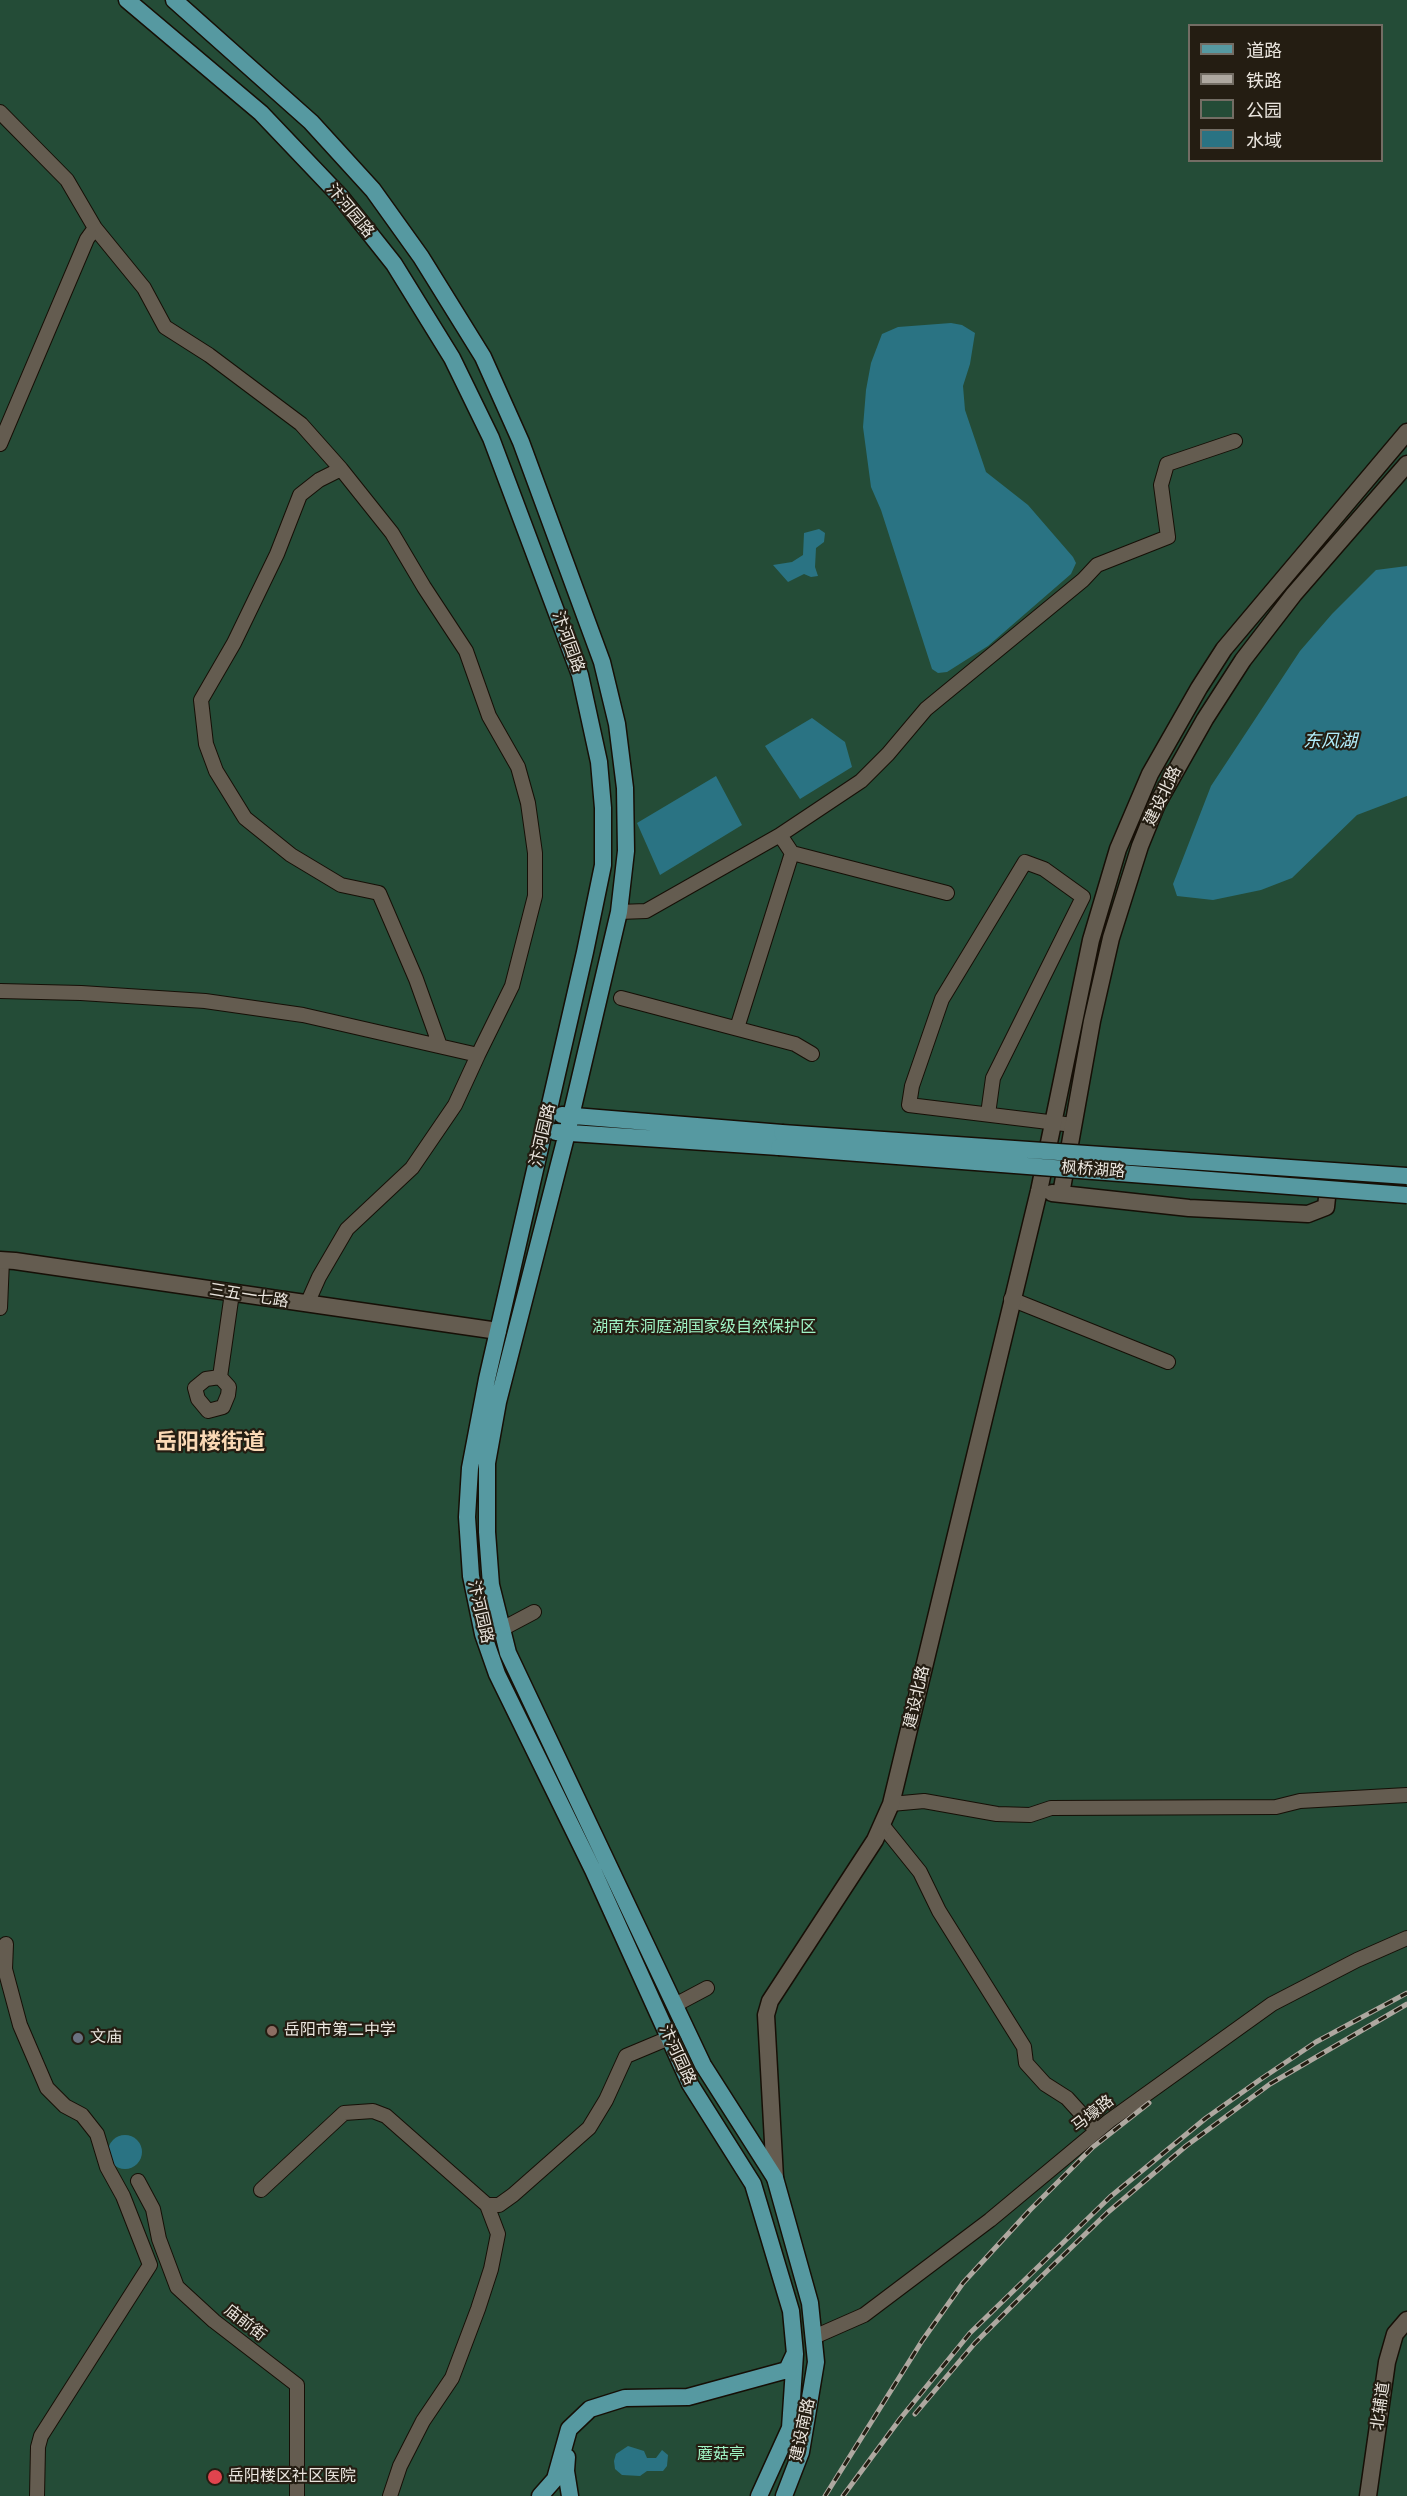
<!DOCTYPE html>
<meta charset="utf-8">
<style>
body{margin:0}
#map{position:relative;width:1407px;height:2496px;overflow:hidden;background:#2e271b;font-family:"Fira Sans Condensed","Noto Sans SC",sans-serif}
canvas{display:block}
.legend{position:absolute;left:1188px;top:24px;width:195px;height:138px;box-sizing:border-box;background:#241d12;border:2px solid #736d64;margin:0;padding:8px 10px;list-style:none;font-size:18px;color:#eae5de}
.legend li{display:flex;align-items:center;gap:12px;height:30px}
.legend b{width:30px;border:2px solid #736d64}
</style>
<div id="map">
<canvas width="1407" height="2496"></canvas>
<ul class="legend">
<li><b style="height:8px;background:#5699a1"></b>道路</li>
<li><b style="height:8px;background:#aea8a0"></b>铁路</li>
<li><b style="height:16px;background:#244c37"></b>公园</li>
<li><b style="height:16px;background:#2a7383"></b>水域</li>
</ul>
</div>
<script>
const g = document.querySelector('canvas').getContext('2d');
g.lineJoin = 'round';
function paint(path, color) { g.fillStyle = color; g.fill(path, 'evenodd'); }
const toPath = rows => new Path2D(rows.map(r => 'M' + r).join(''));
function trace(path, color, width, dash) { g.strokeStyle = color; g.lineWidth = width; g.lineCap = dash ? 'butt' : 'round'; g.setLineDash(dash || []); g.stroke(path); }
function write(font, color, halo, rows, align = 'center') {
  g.font = font + ' "Fira Sans Condensed","Noto Sans SC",sans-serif'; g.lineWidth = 4.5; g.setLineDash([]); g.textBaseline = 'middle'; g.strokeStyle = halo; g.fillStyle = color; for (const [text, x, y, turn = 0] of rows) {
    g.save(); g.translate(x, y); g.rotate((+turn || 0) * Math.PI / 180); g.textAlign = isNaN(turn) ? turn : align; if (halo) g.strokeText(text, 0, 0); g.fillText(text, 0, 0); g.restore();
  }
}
paint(toPath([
 [0,0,1407,0,1407,2496,0,2496],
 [1190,26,1382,26,1382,160,1190,160]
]), '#244c37');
paint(toPath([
 [951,323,962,325,975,333,970,364,963,386,965,410,986,472,1028,505,1073,557,1076,563,1071,574,988,646,947,672,938,673,932,669,881,510,871,487,863,427,866,390,871,363,882,334,898,327],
 [819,529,825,533,824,542,816,548,815,567,818,576,811,577,804,574,788,582,773,565,792,562,803,555,804,533],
 [1407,566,1407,796,1357,815,1292,878,1261,890,1213,900,1177,896,1173,884,1211,786,1300,651,1332,614,1376,570],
 [812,718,845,742,852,767,800,799,765,746],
 [716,776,742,825,660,875,637,823],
 '108 2152a17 17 0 1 1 34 0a17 17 0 1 1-34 0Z',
 [628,2446,644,2451,647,2458,656,2458,662,2450,668,2455,667,2466,663,2471,647,2471,640,2476,622,2475,615,2469,614,2461,616,2454]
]), '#2a7383');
const minor = toPath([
 [0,112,67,180,95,228,144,288,165,327,209,355,301,424,341,469,392,533,424,587,466,651,489,716,518,767,528,803,535,853,535,896,512,986,478,1055],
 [0,444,87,239,95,228],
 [341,469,319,480,300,495,277,554,234,643,201,700,206,744,216,771,245,818,291,855,341,885,379,893,416,979,440,1046],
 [792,853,947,893],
 [619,912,646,911,780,835,861,781,888,754,926,709,1083,580,1097,565,1168,537,1161,485,1167,464,1235,441],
 [0,991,81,993,205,1001,303,1015,478,1055,455,1105,412,1168,347,1229,319,1277,307,1304],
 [621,998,795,1044,812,1054],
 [737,1028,792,853,780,835],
 [988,1114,993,1078,1083,897,1044,869,1025,862,942,999,912,1086,909,1105,1073,1125],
 [1011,1299,1168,1362],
 [0,1308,2,1260],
 [220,1377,206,1379,195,1388,198,1399,208,1411,223,1407,228,1395,229,1387,220,1377,232,1293],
 [502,1629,534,1612],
 [891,1804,924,1801,997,1814,1030,1815,1051,1808,1276,1807,1300,1801,1407,1795],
 [883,1826,920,1872,939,1911,1024,2047,1026,2063,1045,2084,1067,2098,1097,2131],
 [6,1944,5,1969,20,2025,47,2088,65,2106,82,2115,97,2134,107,2167,123,2196,150,2265,41,2436,38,2447,37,2496],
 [675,2005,707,1988],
 [138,2181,153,2209,159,2239,177,2287,214,2321,297,2385,297,2496],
 [261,2190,344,2113,373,2111,386,2116,487,2205],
 [814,2337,864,2315,990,2220,1109,2121,1272,2004,1357,1960,1407,1938],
 [390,2496,400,2466,423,2421,452,2378,478,2309,491,2269,498,2234,487,2205,499,2205,513,2195,589,2128,606,2100,626,2056,669,2038]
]);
const secondary = toPath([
 [1052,1193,1189,1208,1308,1214,1326,1207,1328,1188],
 [1061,1194,1092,1021,1111,938,1140,846,1157,804,1205,719,1243,660,1294,594,1407,464],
 [0,1260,15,1261,498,1331],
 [775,2178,766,2015,770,2001,875,1840,891,1804,1039,1191,1091,940,1118,849,1150,774,1199,688,1224,649,1407,432],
 [1368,2496,1387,2362,1395,2334,1407,2320]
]);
const primary = toPath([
 [127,0,261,113,340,196,394,264,452,358,491,438,580,675,599,762,603,808,603,865,585,952,487,1379,470,1468,467,1517,471,1576,483,1634,497,1674,593,1870,690,2084,753,2184,791,2311,795,2354,790,2428,759,2496],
 [174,0,311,122,373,190,421,257,483,357,521,442,602,662,617,724,625,788,626,851,619,912,567,1133,498,1402,487,1463,487,1532,491,1585,508,1653,703,2065,775,2178,810,2303,816,2362,801,2452,784,2496],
 [562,1115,782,1133],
 [556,1132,779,1147],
 [567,2457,566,2471,570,2496],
 [540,2496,555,2479,569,2429,590,2409,625,2398,688,2397,787,2370,794,2355]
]);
trace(minor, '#160f06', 16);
trace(secondary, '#160f06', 19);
trace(primary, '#160f06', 19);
trace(minor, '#645c50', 14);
trace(secondary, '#645c50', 16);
trace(primary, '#5699a1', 16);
const rail = toPath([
 [915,2414,975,2343,1042,2276,1107,2213,1186,2146,1270,2084,1407,2004],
 [825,2496,922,2341,963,2283,1030,2210,1093,2147,1149,2103],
 [843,2496,900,2419,970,2333,1110,2197,1206,2118,1261,2079,1316,2042,1407,1993]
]);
trace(rail, '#aea8a0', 5);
trace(rail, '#241d12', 3, [9]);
const primaryBridge = toPath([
 [782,1133,1407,1176],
 [779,1147,1407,1195]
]);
trace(primaryBridge, '#160f06', 19, []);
trace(primaryBridge, '#5699a1', 16);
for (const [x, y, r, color] of [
 [272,2031,6,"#8d6e63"],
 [78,2038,6,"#6b7280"],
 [215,2477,8,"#e0444e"]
]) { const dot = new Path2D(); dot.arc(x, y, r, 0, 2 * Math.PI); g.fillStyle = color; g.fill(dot); trace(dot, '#241d12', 2); }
write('16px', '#eae5de', '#241d12', [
 ["汴河园路",350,211,50],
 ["汴河园路",568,642,70],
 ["建设北路",1163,796,-64],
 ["汴河园路",543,1135,-77],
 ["枫桥湖路",1093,1170,4],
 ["三五一七路",249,1296,9],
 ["汴河园路",480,1612,77],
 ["建设北路",917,1697,-77],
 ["汴河园路",677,2055,65],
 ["马壕路",1093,2114,-38],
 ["庙前街",245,2323,38],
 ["北辅道",1381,2406,-82],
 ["建设南路",803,2430,-78]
]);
write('16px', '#9ff3c4', '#241d12', [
 ["湖南东洞庭湖国家级自然保护区",704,1328],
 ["蘑菇亭",721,2455]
]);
write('16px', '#eae5de', '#241d12', [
 ["岳阳市第二中学",284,2031],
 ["文庙",90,2038],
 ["岳阳楼区社区医院",228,2477]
], 'left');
write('italic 18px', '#b2eefc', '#241d12', [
 ["东风湖",1330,742]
]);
write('bold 22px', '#fad9b5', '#241d12', [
 ["岳阳楼街道",210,1443]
]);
</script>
